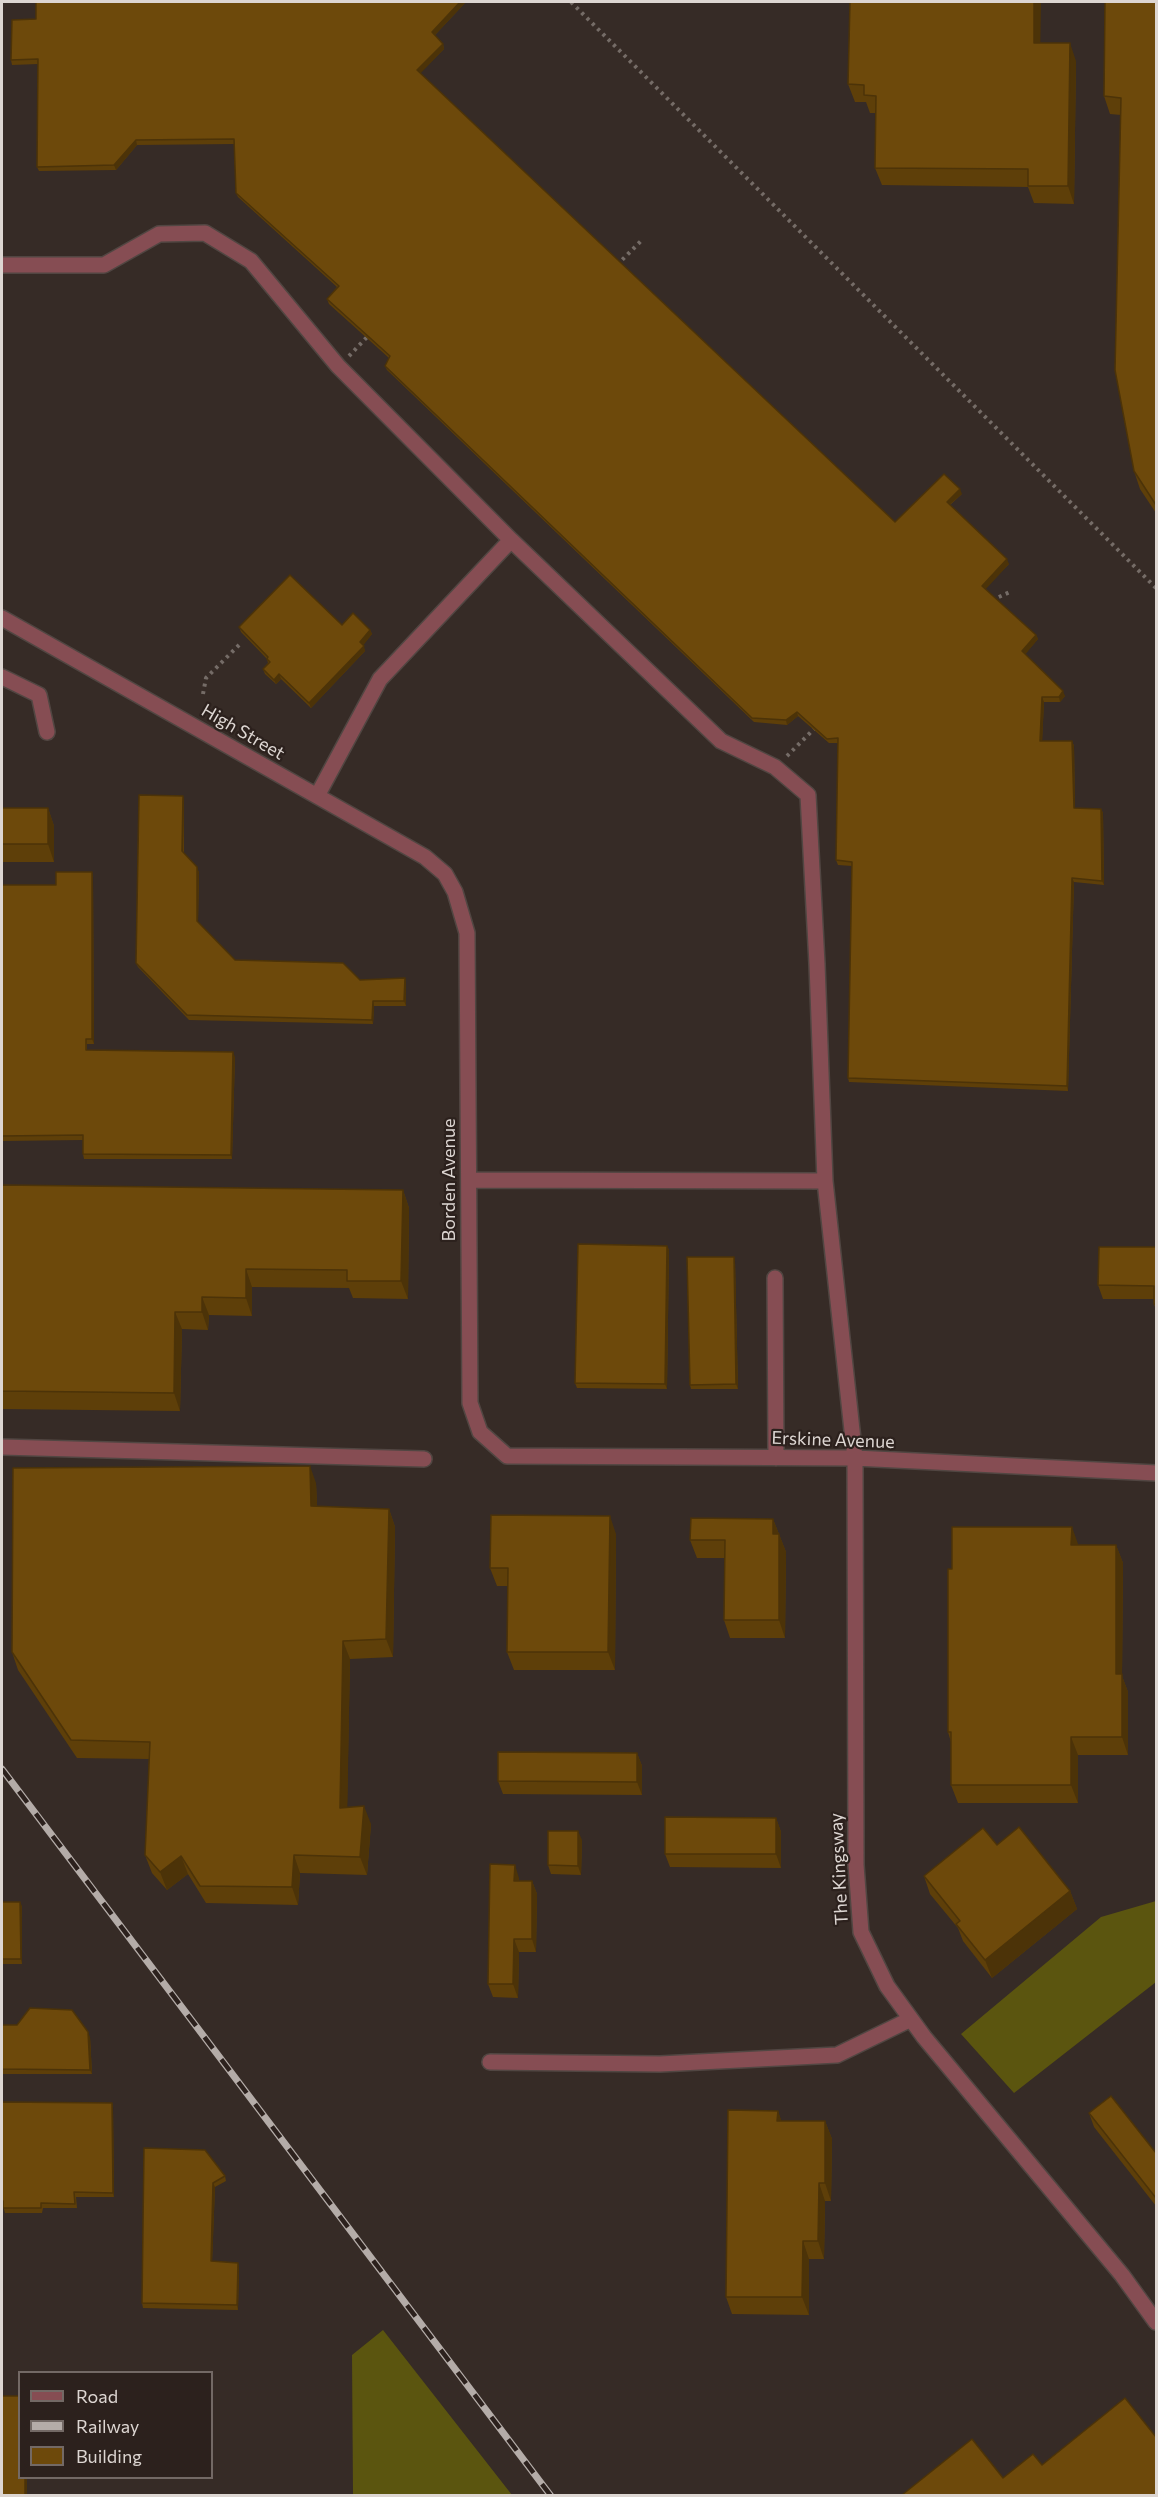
<!DOCTYPE html>
<style>
body{margin:0}
#map{position:relative;width:1158px;height:2497px;overflow:hidden;background:#362b26;font-family:Commissioner,sans-serif}
canvas{display:block}
.frame{position:absolute;inset:0;border:3px solid #ddd6d2;pointer-events:none}
.legend{position:absolute;left:18px;top:2371px;width:195px;height:108px;box-sizing:border-box;background:#2c211d;border:2px solid #736965;margin:0;padding:8px 10px;list-style:none;font-size:18px;color:#ddd6d2}
.legend li{display:flex;align-items:center;gap:12px;height:30px}
.legend b{width:30px;border:2px solid #736965}
</style>
<div id="map">
<canvas width="1158" height="2497"></canvas>
<div class="frame"></div>
<ul class="legend">
<li><b style="height:8px;background:#864d53"></b>Road</li>
<li><b style="height:8px;background:#b4aca8"></b>Railway</li>
<li><b style="height:16px;background:#6d490b"></b>Building</li>
</ul>
</div>
<script>
const g = document.querySelector('canvas').getContext('2d');
g.lineJoin = 'round';
function paint(path, color) { g.fillStyle = color; g.fill(path, 'evenodd'); }
const toPath = rows => new Path2D(rows.map(r => 'M' + r).join(''));
function trace(path, color, width, dash) { g.strokeStyle = color; g.lineWidth = width; g.lineCap = dash ? 'butt' : 'round'; g.setLineDash(dash || []); g.stroke(path); }
function write(font, color, halo, rows, align = 'center') {
  g.font = font + ' Commissioner,sans-serif'; g.lineWidth = 4.5; g.setLineDash([]); g.textBaseline = 'middle'; g.strokeStyle = halo; g.fillStyle = color; for (const [text, x, y, turn = 0] of rows) {
    g.save(); g.translate(x, y); g.rotate((+turn || 0) * Math.PI / 180); g.textAlign = isNaN(turn) ? turn : align; if (halo) g.strokeText(text, 0, 0); g.fillText(text, 0, 0); g.restore();
  }
}
paint(toPath([
 [1156,1901,1156,1982,1014,2093,961,2034,1101,1917],
 [383,2330,512,2495,353,2495,352,2355]
]), '#5b550f');
const minor = toPath([
 [2,265,104,265,159,234,205,233,251,261,338,366,511,540],
 [2,618,425,857,445,874,455,892,467,933,470,1403,480,1432,507,1456,855,1458,1156,1473],
 [2,677,39,695,47,732],
 [317,796,380,679,511,540,721,741,775,767,808,795,817,964,825,1181,855,1458,856,1865,861,1932,887,1986,924,2037,1122,2275,1156,2322],
 [469,1180,825,1181],
 [775,1278,776,1458],
 [2,1447,424,1459],
 [490,2062,660,2064,837,2055,911,2019]
]);
trace(minor, '#514642', 18);
trace(toPath([
 [571,2,1156,588],
 [617,265,641,241],
 [349,356,369,335],
 [992,600,1010,592],
 [203,694,206,678,242,642],
 [787,756,815,728]
]), '#756c67', 4, [3, 4.5]);
trace(minor, '#864d53', 15);
const rail = toPath([
 [2,1769,551,2496]
]);
trace(rail, '#b4aca8', 7);
trace(rail, '#2c211d', 4.5, [14]);
paint(toPath([
 [1156,2,1156,513,1140,489,1134,471,1121,115,1110,114,1104,96],
 [465,3,435,35,443,44,444,49,420,73,895,522,962,494,950,505,1009,564,985,589,1036,635,1038,639,1025,654,1065,696,1060,702,1044,702,1042,741,1072,741,1074,746,1075,808,1101,809,1103,813,1104,885,1074,882,1068,1091,849,1082,848,1078,852,866,838,865,836,860,838,743,829,743,798,716,787,725,754,722,387,370,385,366,389,358,329,304,327,299,337,287,238,197,236,193,234,144,137,145,116,170,39,171,37,167,38,64,12,65,11,60],
 [1041,43,1076,61,1074,204,1034,203,1028,187,882,185,875,168,876,113,870,113,866,102,855,102,848,84],
 [342,625,370,630,372,634,363,645,365,651,311,708,281,679,276,684,265,674,263,669,268,663,267,659,241,632,239,627],
 [184,800,184,853,199,872,198,922,235,960,360,980,406,983,406,1006,374,1006,373,1024,189,1020,138,967,136,963],
 [2,808,48,808,54,826,54,862,2,862],
 [93,876,94,1044,87,1044,87,1050,235,1057,232,1159,84,1159,83,1154,83,1140,2,1141,2,885,56,885],
 [2,1185,403,1190,409,1208,408,1299,353,1298,349,1288,252,1287,252,1316,209,1315,208,1330,182,1329,180,1411,2,1409],
 [667,1246,669,1250,667,1389,577,1388,575,1383],
 [1156,1247,1156,1310,1154,1304,1154,1299,1103,1299,1098,1285],
 [735,1261,738,1389,691,1389,690,1385],
 [316,1483,317,1507,389,1509,395,1527,393,1657,350,1659,347,1808,371,1824,367,1875,300,1873,298,1905,206,1903,188,1874,167,1890,152,1873,145,1855,149,1759,77,1758,18,1670,12,1652],
 [773,1519,786,1552,785,1638,730,1638,724,1620,725,1558,697,1558,690,1540],
 [616,1534,615,1670,514,1670,507,1652,508,1586,497,1586,490,1568],
 [1078,1545,1116,1545,1123,1563,1122,1676,1128,1692,1128,1755,1078,1755,1078,1803,958,1803,951,1785,951,1742,948,1732,952,1569],
 [637,1753,642,1766,642,1795,503,1794,498,1781],
 [776,1818,781,1832,781,1868,670,1867,665,1854],
 [582,1840,581,1875,551,1874,548,1865],
 [997,1845,1070,1891,1077,1909,992,1978,963,1941,958,1928,930,1894,924,1876],
 [519,1878,519,1881,532,1881,537,1894,536,1952,519,1952,518,1998,493,1997,488,1984],
 [2,1902,22,1906,22,1964,2,1964],
 [2,2025,17,2025,90,2037,92,2074,2,2074],
 [2,2102,112,2103,113,2107,114,2197,76,2197,77,2208,43,2208,42,2213,5,2213,3,2206,2,2206],
 [778,2111,781,2121,825,2121,832,2139,831,2201,825,2201,824,2259,809,2259,809,2315,732,2314,726,2297],
 [1089,2113,1156,2153,1156,2206,1094,2127],
 [144,2148,225,2176,226,2181,215,2187,212,2262,239,2267,238,2310,143,2308,142,2303]
]), '#5e3f09');
paint(toPath([
 [460,2,464,2,465,3,434,36,432,32],
 [1034,2,1041,2,1040,61,1034,43],
 [1070,43,1076,61,1074,204,1068,186],
 [443,44,444,49,419,75,417,70],
 [136,140,137,145,116,170,114,165],
 [960,489,962,494,948,506,947,502],
 [1007,559,1009,564,984,591,982,586],
 [370,630,372,634,362,647,360,642],
 [1036,635,1038,639,1024,656,1022,651],
 [364,646,365,651,311,708,309,703],
 [279,674,281,679,276,684,274,680],
 [1063,691,1065,696,1060,702,1059,697],
 [1042,697,1044,702,1042,746,1040,741],
 [797,712,798,716,787,725,786,720],
 [1072,741,1074,746,1075,813,1074,808],
 [183,796,184,800,183,856,182,851],
 [48,808,54,826,54,862,48,844],
 [1101,809,1103,813,1104,885,1102,881],
 [197,867,199,872,198,925,197,921],
 [92,872,93,876,94,1044,92,1039],
 [1072,878,1074,882,1068,1091,1067,1086],
 [405,978,406,983,406,1006,404,1001],
 [373,1001,374,1006,373,1024,372,1020],
 [233,1052,235,1057,232,1159,231,1155],
 [403,1190,409,1208,408,1299,401,1281],
 [667,1246,669,1250,667,1389,665,1384],
 [734,1257,735,1261,738,1389,736,1384],
 [246,1269,252,1287,252,1316,246,1298],
 [202,1297,209,1315,208,1330,202,1312],
 [175,1312,182,1329,180,1411,174,1393],
 [310,1466,316,1483,318,1524,311,1506],
 [389,1509,395,1527,393,1657,386,1639],
 [610,1516,616,1534,615,1670,608,1652],
 [773,1519,786,1552,785,1638,779,1620,773,1534],
 [1072,1527,1078,1544,1078,1563,1071,1545],
 [1116,1545,1123,1563,1122,1676,1128,1692,1128,1755,1122,1737,1116,1674],
 [343,1641,350,1659,347,1826,340,1808],
 [1071,1737,1078,1755,1078,1803,1071,1785],
 [637,1753,642,1766,642,1795,637,1782],
 [364,1806,371,1824,367,1875,360,1857],
 [776,1818,781,1832,781,1868,776,1854],
 [578,1831,582,1840,581,1875,578,1866],
 [294,1855,300,1873,298,1905,292,1887],
 [181,1856,188,1874,167,1890,160,1872],
 [515,1865,519,1878,519,1894,514,1881],
 [532,1881,537,1894,536,1952,532,1939],
 [1070,1891,1077,1909,992,1978,985,1960],
 [20,1902,22,1906,22,1964,21,1959],
 [514,1939,519,1952,518,1998,513,1984],
 [88,2032,90,2037,92,2074,90,2070],
 [112,2103,113,2107,114,2197,113,2193],
 [778,2111,784,2128,777,2121],
 [825,2121,832,2139,831,2201,825,2183],
 [213,2183,215,2187,212,2266,211,2261],
 [819,2183,825,2201,824,2259,818,2241],
 [803,2241,809,2259,809,2315,802,2297],
 [238,2263,239,2267,238,2310,237,2305],
 [25,2478,27,2478,27,2496,25,2495]
]), '#4c3308');
const building = toPath([
 [36,2,460,2,432,32,443,44,417,70,895,522,944,474,960,489,947,502,1007,559,982,586,1036,635,1022,651,1063,691,1059,697,1042,697,1040,741,1072,741,1074,808,1101,809,1102,881,1072,878,1067,1086,848,1078,852,862,836,860,838,738,827,739,797,712,786,720,752,718,385,366,390,356,327,299,339,286,236,193,234,139,136,140,114,165,37,167,38,59,11,60,12,20,36,19,36,2],
 [850,2,1034,2,1034,43,1070,43,1068,186,1028,186,1028,169,875,168,876,96,864,95,864,85,848,84,850,2],
 [1105,2,1156,2,1156,505,1134,471,1115,370,1121,98,1104,96,1105,2],
 [290,575,342,625,353,613,370,630,360,642,364,646,309,703,279,674,274,680,263,669,270,662,267,659,268,657,239,627,290,575],
 [139,795,183,796,182,851,197,867,197,921,235,960,343,963,360,980,405,978,404,1001,373,1001,372,1020,187,1015,136,963,139,795],
 [2,808,48,808,48,844,2,844,2,808],
 [56,872,92,872,92,1039,86,1039,86,1050,233,1052,231,1155,83,1154,83,1135,2,1136,2,885,56,885,56,872],
 [2,1185,403,1190,401,1281,347,1281,347,1270,246,1269,246,1298,202,1297,202,1312,175,1312,174,1393,2,1391,2,1185],
 [578,1244,667,1246,665,1384,575,1383,578,1244],
 [1099,1247,1156,1247,1156,1304,1154,1304,1154,1286,1098,1285,1099,1247],
 [687,1257,734,1257,736,1384,690,1385,687,1257],
 [310,1466,311,1506,389,1509,386,1639,343,1641,340,1808,364,1806,360,1857,294,1855,292,1887,200,1886,181,1856,160,1872,145,1855,150,1742,71,1740,12,1652,13,1468,310,1466],
 [491,1515,610,1516,608,1652,507,1652,508,1568,490,1568,491,1515],
 [691,1518,773,1519,773,1534,779,1534,779,1620,724,1620,725,1540,690,1540,691,1518],
 [952,1527,1072,1527,1071,1545,1116,1545,1116,1674,1122,1674,1122,1737,1071,1737,1071,1785,951,1785,951,1732,948,1732,948,1569,952,1569,952,1527],
 [498,1752,637,1753,637,1782,498,1781,498,1752],
 [665,1817,776,1818,776,1854,665,1854,665,1817],
 [1019,1827,1070,1891,985,1960,956,1924,960,1921,924,1876,983,1828,997,1845,1019,1827],
 [548,1831,578,1831,578,1866,548,1865,548,1831],
 [490,1864,515,1865,514,1881,532,1881,532,1939,514,1939,513,1984,488,1984,490,1864],
 [2,1902,20,1902,21,1959,2,1959,2,1902],
 [30,2008,72,2010,88,2032,90,2070,2,2069,2,2025,17,2025,30,2008],
 [1111,2096,1156,2153,1156,2198,1089,2113,1111,2096],
 [2,2102,112,2103,113,2193,74,2192,75,2204,41,2203,41,2208,3,2208,3,2201,2,2201,2,2102],
 [728,2110,778,2111,777,2121,825,2121,825,2183,819,2183,818,2241,803,2241,802,2297,726,2297,728,2110],
 [144,2148,205,2150,225,2176,213,2183,211,2261,238,2263,237,2305,142,2303,144,2148],
 [2,2396,20,2396,20,2478,25,2478,25,2495,2,2495,2,2396],
 [1125,2398,1156,2437,1156,2496,902,2495,972,2439,1003,2478,1033,2454,1042,2465,1125,2398]
]);
paint(building, '#6d490b');
trace(building, '#4c3308', 1.5);
write('18px', '#ddd6d2', '#2c211d', [
 ["High Street",243,732,30],
 ["Borden Avenue",449,1180,-90],
 ["Erskine Avenue",833,1440,2],
 ["The Kingsway",839,1869,-93]
]);
</script>
